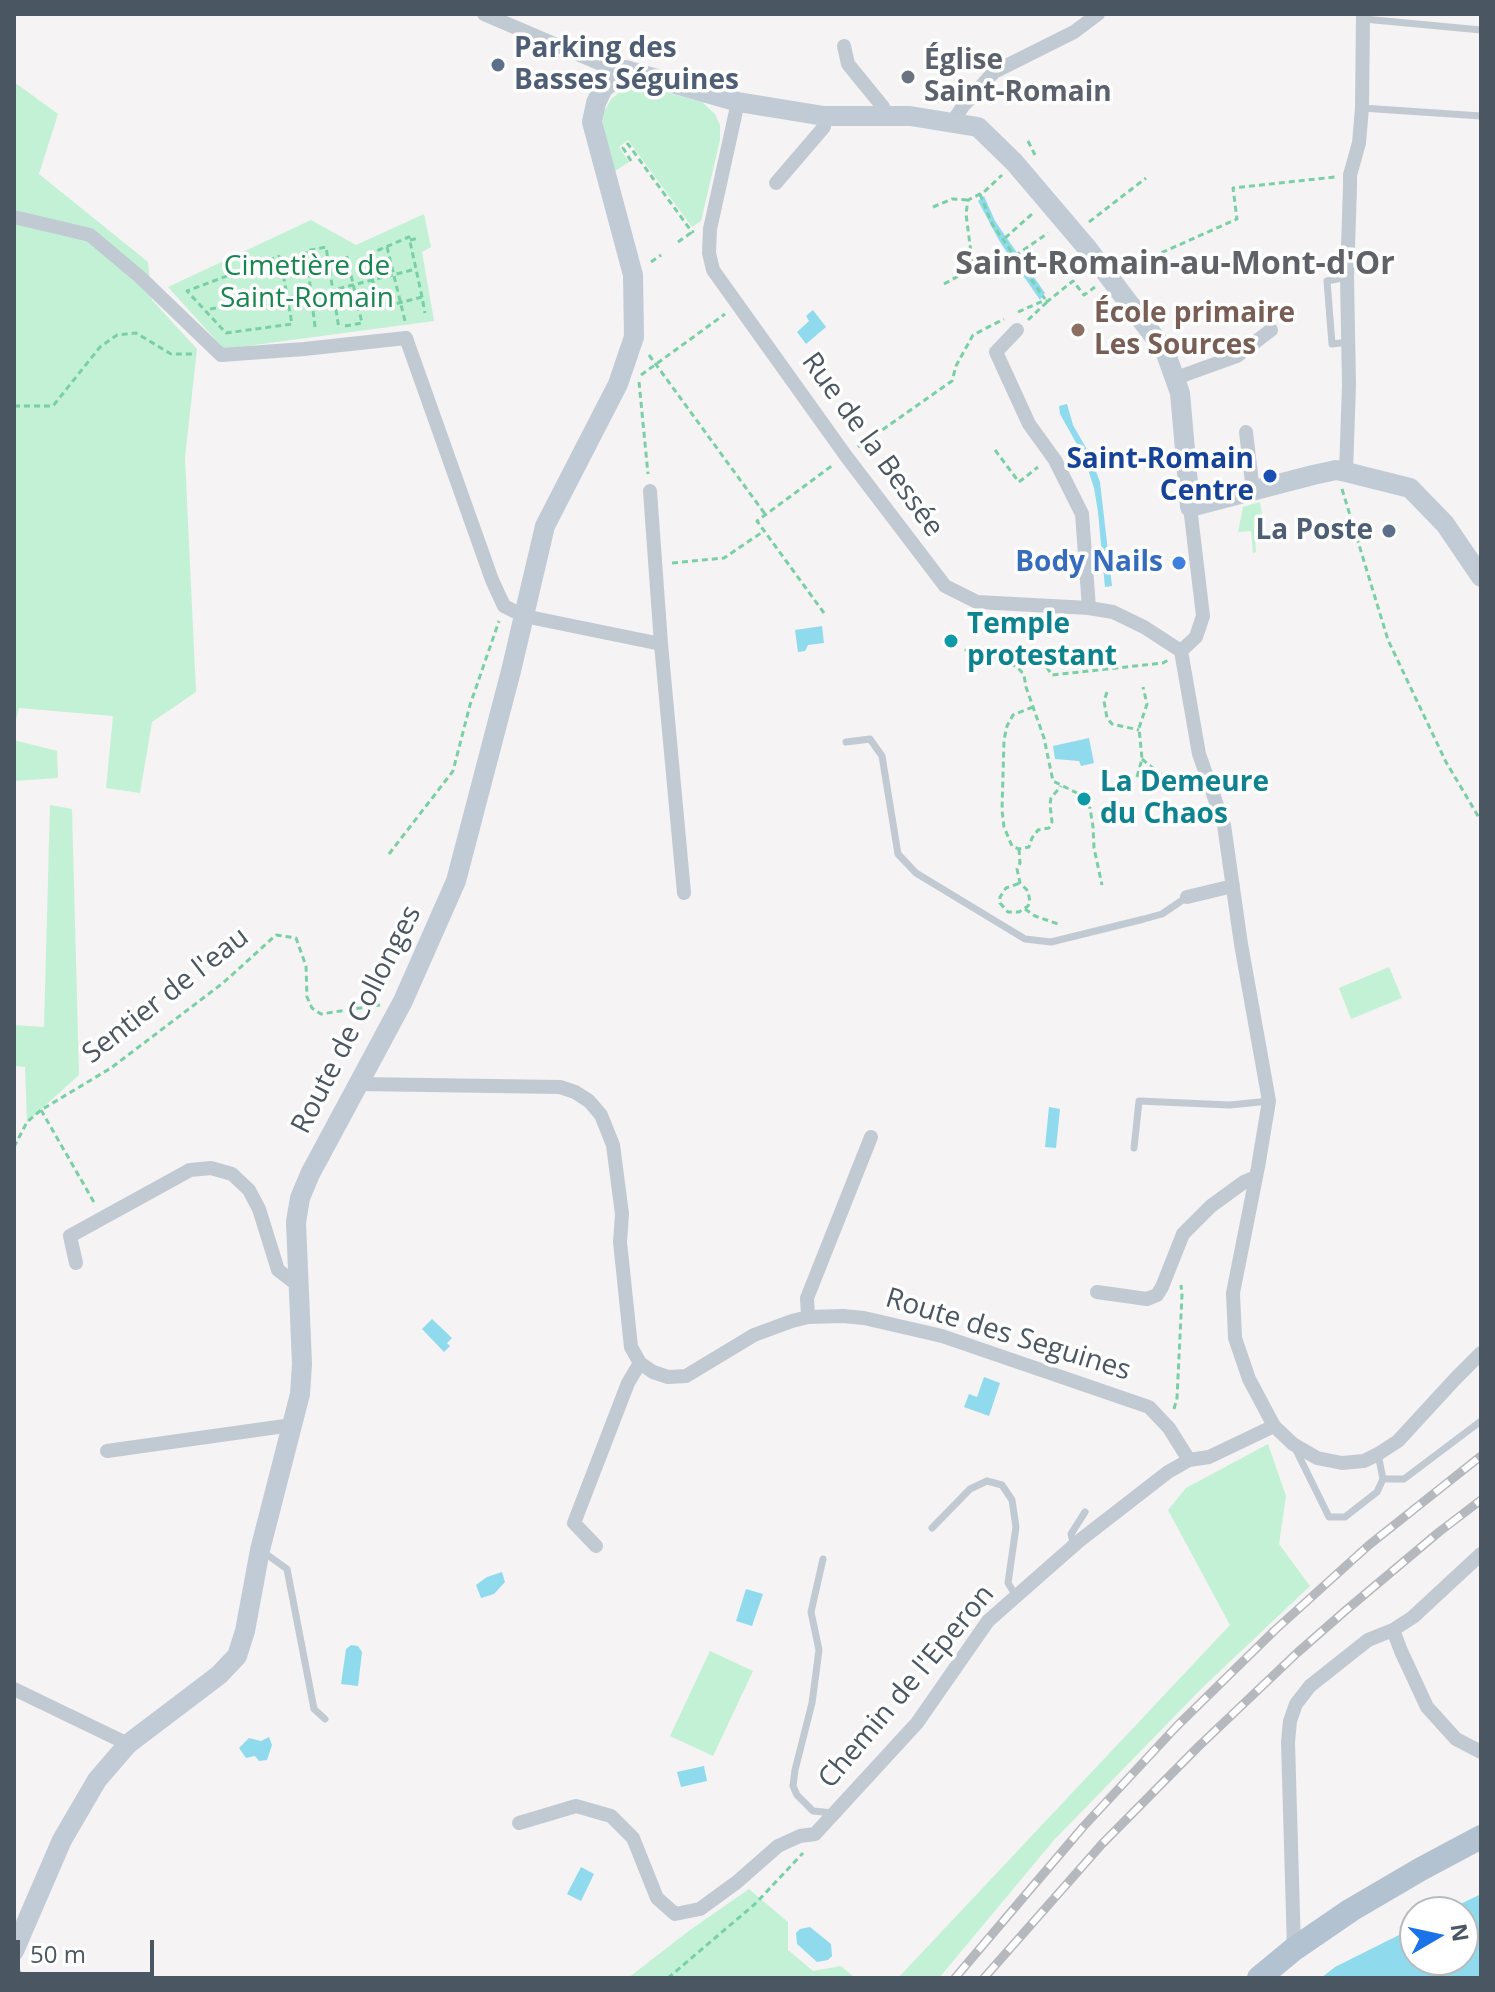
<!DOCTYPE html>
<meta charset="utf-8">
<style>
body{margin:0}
#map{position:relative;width:1495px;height:1992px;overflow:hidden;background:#f5f3f3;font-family:"Open Sans",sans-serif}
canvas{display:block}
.frame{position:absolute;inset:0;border:16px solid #4a5661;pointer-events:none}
.north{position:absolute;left:1399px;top:1896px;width:80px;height:80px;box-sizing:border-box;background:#fff;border:2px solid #b7bbc0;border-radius:50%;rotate:81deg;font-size:22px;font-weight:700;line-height:32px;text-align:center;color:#4a5661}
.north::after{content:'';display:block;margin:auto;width:28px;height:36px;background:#1a73e8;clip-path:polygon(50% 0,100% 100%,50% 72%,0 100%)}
.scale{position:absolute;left:16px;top:1940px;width:138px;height:36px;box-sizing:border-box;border:4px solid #4a5661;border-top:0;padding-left:10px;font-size:24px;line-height:28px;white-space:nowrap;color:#4a5661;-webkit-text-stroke:6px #fff;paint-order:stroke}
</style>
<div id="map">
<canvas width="1495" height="1992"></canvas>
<div class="frame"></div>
<div class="north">N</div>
<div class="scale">50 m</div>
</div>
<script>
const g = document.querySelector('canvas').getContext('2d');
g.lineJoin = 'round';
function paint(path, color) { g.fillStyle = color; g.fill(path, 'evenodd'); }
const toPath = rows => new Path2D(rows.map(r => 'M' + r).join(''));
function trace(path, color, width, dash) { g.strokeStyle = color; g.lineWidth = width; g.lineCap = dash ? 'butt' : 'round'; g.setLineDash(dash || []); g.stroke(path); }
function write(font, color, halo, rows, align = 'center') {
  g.font = font + ' "Open Sans",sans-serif'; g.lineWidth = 7; g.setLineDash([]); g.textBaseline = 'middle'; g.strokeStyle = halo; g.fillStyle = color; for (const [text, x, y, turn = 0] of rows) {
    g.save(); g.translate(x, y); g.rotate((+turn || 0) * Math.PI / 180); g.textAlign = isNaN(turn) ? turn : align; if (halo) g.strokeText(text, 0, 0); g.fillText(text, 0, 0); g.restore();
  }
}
paint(toPath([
 [14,82,58,114,39,174,148,262,152,300,197,349,185,458,196,692,152,722,140,793,106,788,113,716,19,708,14,728],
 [632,87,647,87,702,102,715,114,720,125,720,140,701,221,692,227,628,140,619,147,629,162,615,171,602,128,604,112,611,99,620,92],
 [424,214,431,247,422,252,434,321,224,349,168,287,311,220,356,245],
 [1260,502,1264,526,1254,528,1256,552,1253,553,1251,531,1238,532,1243,507],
 [14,740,57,751,58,778,14,781],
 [50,805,72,809,79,1075,27,1122,25,1067,14,1066,14,1025,44,1027],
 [1389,967,1402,998,1351,1019,1339,988],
 [1268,1444,1286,1496,1279,1544,1310,1586,1203,1687,1054,1840,939,1978,898,1978,1230,1625,1168,1510,1186,1488],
 [710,1651,753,1671,713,1756,670,1736],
 [749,1889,788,1922,788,1950,813,1971,841,1966,855,1978,628,1978,690,1930]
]), '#c3f1d5');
paint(toPath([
 [984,196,995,221,1045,293,1040,300,1000,242,978,201],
 [813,310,826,327,806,344,797,332,809,321,806,316],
 [1067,404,1073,425,1089,453,1100,482,1112,586,1105,587,1098,512,1094,488,1084,457,1060,414,1059,406],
 [822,626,824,643,808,645,805,651,798,652,795,630],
 [1089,738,1094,763,1081,766,1079,761,1055,759,1053,746],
 [1049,1107,1060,1109,1056,1148,1045,1147],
 [432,1319,452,1338,447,1343,450,1346,444,1352,422,1329],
 [984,1377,1000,1383,989,1416,964,1407,969,1394,977,1397],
 [502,1572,505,1582,494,1594,481,1598,476,1585,487,1577],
 [746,1589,763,1594,752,1626,736,1621],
 [351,1645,358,1646,362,1652,358,1686,341,1684,346,1649],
 [269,1737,272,1745,267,1760,259,1761,255,1756,246,1758,239,1748,249,1738,261,1741],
 [704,1766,707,1781,681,1787,677,1772],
 [581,1867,594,1874,581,1901,567,1894],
 [1481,1894,1481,1978,1321,1978,1335,1967,1415,1927,1415,1960,1463,1960,1463,1912,1444,1912],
 [810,1927,831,1944,832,1956,828,1960,817,1962,797,1944,796,1933,800,1929]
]), '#90daee');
trace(toPath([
 [1028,141,1035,155],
 [631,161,623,148,628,144,692,232,694,231],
 [980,194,992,224,1045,299],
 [933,207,952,199,968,200],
 [1089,222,1146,178],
 [1005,238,1032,214],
 [410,240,419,238],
 [678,242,692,232],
 [387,247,405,321],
 [280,256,292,324,226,333,187,291,280,256],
 [1015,256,1048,233],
 [651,262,661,255],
 [1125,269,1237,219,1233,188,1335,177],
 [944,284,973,268,966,214,968,200,984,192,1002,175],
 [422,297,379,308,367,255,409,237,416,269,422,297,425,313],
 [210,309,333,290,416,269],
 [1018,312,1043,301,1048,301,1073,281,1084,295,1095,287],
 [1028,320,1048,301],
 [345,326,362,323,346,253],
 [315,327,306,251,326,247,339,329],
 [649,355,765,514],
 [641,375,725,314],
 [639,382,648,474],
 [14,406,53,406,100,347,117,335,136,333,171,354,196,354],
 [858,447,952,381,956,366,973,335,1004,319],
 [995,450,1019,482,1038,467],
 [1342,489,1388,640,1446,762,1481,821],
 [672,563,724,558,764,531],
 [824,613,757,521,833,465],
 [965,649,970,654,977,657,1003,657,1020,670,1024,675,1026,687,1044,738,1053,781,1077,793,1090,808,1093,827,1094,848,1102,885],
 [1041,659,1052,675,1163,663,1168,660],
 [1107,692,1104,701,1107,718,1112,724,1139,730],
 [1033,707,1013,715,1007,726,1004,740,1002,810,1004,827,1012,846,1019,849,1029,847,1032,838,1038,830,1049,828,1052,822,1050,805,1051,798,1061,786],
 [1142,759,1175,787],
 [1137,777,1142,759,1139,728,1147,704,1143,687],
 [1019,849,1020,863,1017,869,1019,878,1020,883,1028,891,1030,902,1028,906,1019,912,1008,912,1000,903,1000,897,1006,888,1020,883],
 [389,854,453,771,470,705,499,621],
 [1025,909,1035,916,1061,925],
 [41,1110,95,1204],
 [14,1147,27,1122,41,1110,111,1068,223,983,276,935,296,938,306,966,307,997,312,1008,321,1014,380,1005],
 [1174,1409,1177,1398,1182,1295,1181,1285],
 [668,1978,755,1904,803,1853]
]), '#7ad0a6', 3, [6, 4]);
trace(toPath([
 [1364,19,1481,30],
 [1362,108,1481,116],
 [1347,277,1327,281,1332,344,1349,342],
 [846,742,870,739,882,756,898,854,916,873,1025,939,1051,942,1144,919,1162,914,1187,897],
 [1134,1148,1139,1101,1230,1105,1269,1101],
 [1294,1446,1329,1517,1345,1517,1377,1492,1383,1479,1378,1454],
 [1383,1479,1404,1479,1481,1421],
 [932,1528,970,1489,987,1481,1002,1485,1012,1500,1016,1527,1008,1583,1016,1596],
 [1074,1545,1071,1534,1085,1512],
 [262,1551,287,1569,314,1709,325,1719],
 [823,1559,811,1612,819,1650,812,1703,795,1770,793,1786,797,1795,813,1811,833,1813]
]), '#c1cad2', 7);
trace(toPath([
 [484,14,601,64,626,70],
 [844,46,848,64,883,107,885,116],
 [738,102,710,229,709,253,713,270,846,456,945,586,977,602,1089,608,1113,612,1144,627,1181,651],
 [952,123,963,106,994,72,1074,32,1098,14],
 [776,183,824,127,824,116],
 [14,217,90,235,140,277,221,355,304,349,406,338,492,580,504,606,524,616,661,644,684,893],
 [1017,330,996,352,1029,424,1055,460,1082,514,1089,608],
 [1176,378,1237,356,1271,330],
 [1246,432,1253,491],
 [1346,472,1349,385,1347,277,1350,187,1350,175,1359,143,1362,108,1363,14],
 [650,491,661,644],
 [1181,651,1199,754,1224,825,1241,944,1269,1101,1258,1167,1233,1293,1235,1338,1249,1379,1274,1426,1293,1444,1317,1458,1342,1463,1364,1461,1378,1454,1398,1441,1456,1378,1481,1353],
 [1181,651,1196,637,1203,616,1190,507],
 [1187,897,1233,886],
 [359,1084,560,1087,575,1092,589,1101,601,1115,613,1145,622,1214,620,1242,631,1347,640,1363,653,1372,668,1377,686,1376,754,1335,792,1321,808,1317,843,1316,864,1318,942,1336,1149,1407,1169,1428,1189,1460],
 [76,1263,70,1236,190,1170,211,1168,232,1174,249,1190,259,1209,278,1270,299,1286],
 [1097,1292,1147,1299,1157,1295,1162,1287,1183,1234,1211,1206,1244,1182,1256,1177],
 [808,1317,807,1298,871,1137],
 [107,1451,292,1425],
 [596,1546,574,1523,628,1383,640,1363],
 [1393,1630,1401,1651,1427,1707,1456,1739,1481,1752],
 [14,1689,128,1744],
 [519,1823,576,1806,611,1816,633,1838,657,1898,675,1914,700,1909,737,1882,778,1846,800,1836,815,1834,917,1723,988,1621,1079,1541,1168,1472,1189,1460,1209,1457,1274,1426],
 [1294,1949,1288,1742,1290,1721,1296,1704,1310,1686,1368,1640,1393,1630,1413,1617,1481,1554],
 [14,1973,18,1978]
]), '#c1cad2', 14);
trace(toPath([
 [14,1951,62,1840,97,1780,128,1744,219,1675,237,1656,245,1631,260,1550,300,1394,302,1364,296,1222,300,1198,310,1174,403,1001,456,881,511,671,545,526,618,384,634,337,633,275,592,122,596,103,603,88,626,70,738,102,824,116,910,116,978,127,1014,162,1088,249,1165,351,1180,393,1190,507,1313,475,1336,470,1346,472,1410,488,1445,524,1481,577]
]), '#c1cbd6', 20);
trace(toPath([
 [1259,1978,1294,1949,1351,1910,1421,1869,1481,1837]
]), '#b3c2d1', 24);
const rail = toPath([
 [955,1978,1083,1827,1177,1726,1227,1677,1275,1630,1369,1545,1481,1456],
 [984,1978,1102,1844,1198,1747,1297,1653,1345,1611,1439,1532,1481,1500]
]);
trace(rail, '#b5b8bd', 9);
trace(rail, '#fff', 6, [18]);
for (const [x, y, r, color] of [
 [498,65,8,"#5c6f8a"],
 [908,77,8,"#6b7280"],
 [1078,330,8,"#8d6e63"],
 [1270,476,8,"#1a4fb4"],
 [1389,531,8,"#5c6f8a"],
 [1179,563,8,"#3f7fe0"],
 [951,641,8,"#0f9aa8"],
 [1084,799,8,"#0f9aa8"]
]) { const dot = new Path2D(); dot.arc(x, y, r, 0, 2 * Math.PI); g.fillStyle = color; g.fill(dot); trace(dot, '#fff', 3); }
write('bold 28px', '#4e5e75', '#fff', [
 ["Parking des",514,49],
 ["Basses Séguines",514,81],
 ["La Poste",1373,531,"right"]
], 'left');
write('bold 28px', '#5b616d', '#fff', [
 ["Église",924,61],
 ["Saint-Romain",924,93]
], 'left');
write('28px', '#17864f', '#fff', [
 ["Cimetière de",307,267],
 ["Saint-Romain",307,299]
]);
write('bold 28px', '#785e54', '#fff', [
 ["École primaire",1094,314],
 ["Les Sources",1094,346]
], 'left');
write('28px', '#4a5661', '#fff', [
 ["Rue de la Bessée",872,445,54],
 ["Sentier de l'eau",166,996,-38],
 ["Route de Collonges",357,1020,-63],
 ["Route des Seguines",1008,1335,17],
 ["Chemin de l'Eperon",907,1687,-50]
]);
write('bold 28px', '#164399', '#fff', [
 ["Saint-Romain",1254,460],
 ["Centre",1254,492]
], 'right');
write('bold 28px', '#366cbe', '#fff', [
 ["Body Nails",1163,563]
], 'right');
write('bold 28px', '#0d838f', '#fff', [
 ["Temple",967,625],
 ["protestant",967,657],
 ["La Demeure",1100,783],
 ["du Chaos",1100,815]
], 'left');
write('bold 32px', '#5f6368', '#fff', [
 ["Saint-Romain-au-Mont-d'Or",1175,265]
]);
</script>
